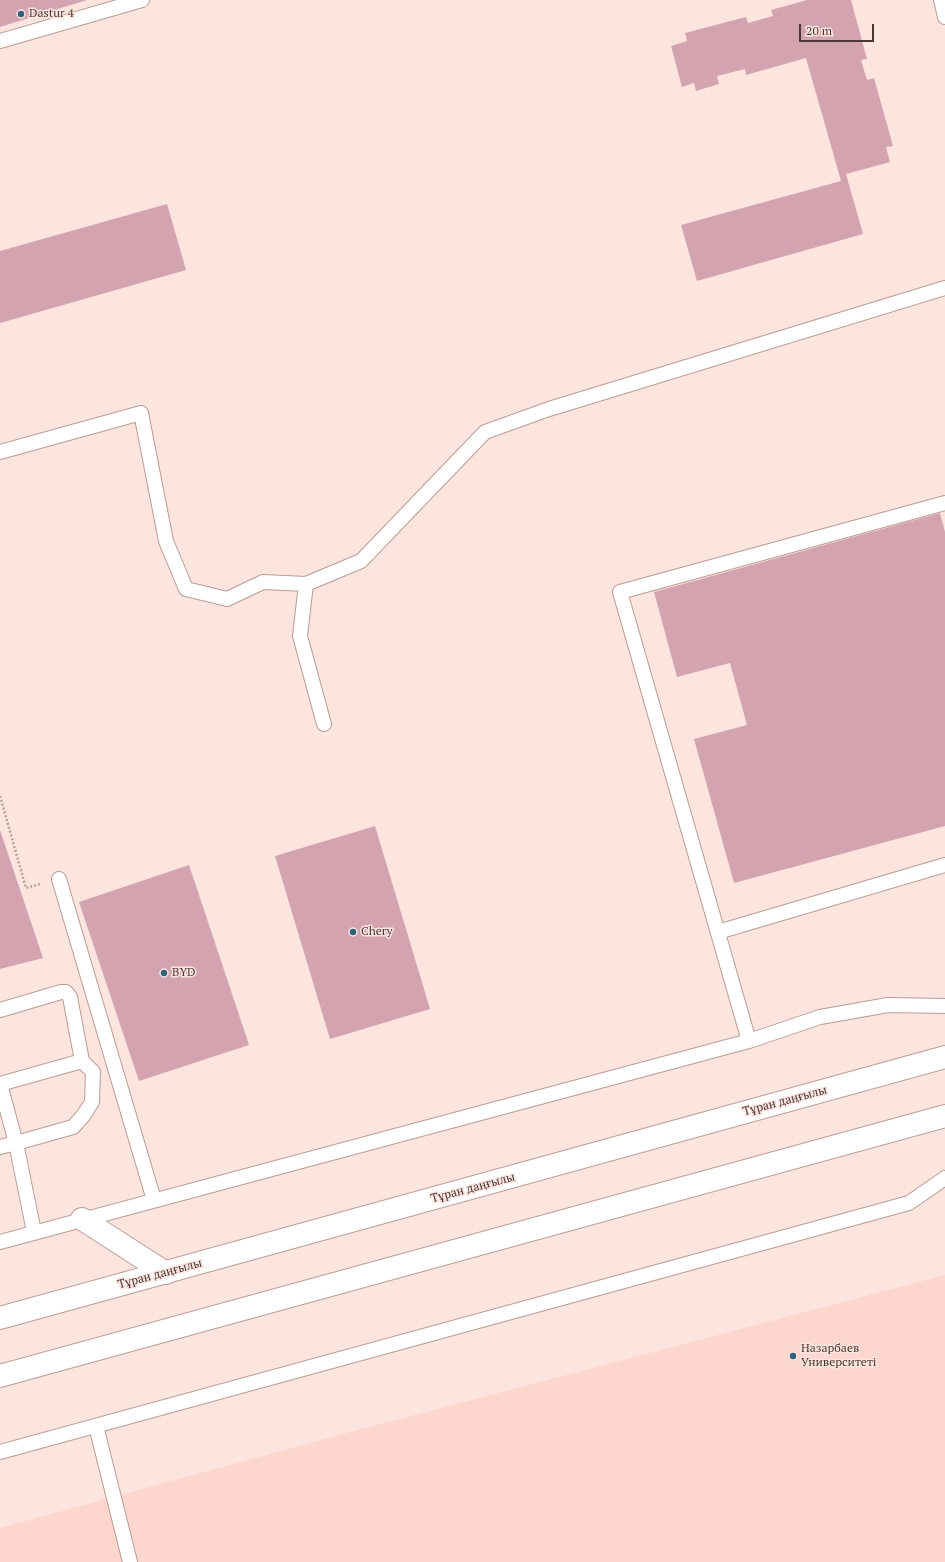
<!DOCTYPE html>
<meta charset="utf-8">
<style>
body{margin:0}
#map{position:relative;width:945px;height:1562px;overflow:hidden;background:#fde5df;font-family:"PT Serif",serif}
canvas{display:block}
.scale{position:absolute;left:799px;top:24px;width:75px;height:18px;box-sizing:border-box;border:2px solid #473833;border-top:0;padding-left:5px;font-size:12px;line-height:14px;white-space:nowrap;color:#473833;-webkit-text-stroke:3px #fde5df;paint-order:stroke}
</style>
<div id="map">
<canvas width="945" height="1562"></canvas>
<div class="scale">20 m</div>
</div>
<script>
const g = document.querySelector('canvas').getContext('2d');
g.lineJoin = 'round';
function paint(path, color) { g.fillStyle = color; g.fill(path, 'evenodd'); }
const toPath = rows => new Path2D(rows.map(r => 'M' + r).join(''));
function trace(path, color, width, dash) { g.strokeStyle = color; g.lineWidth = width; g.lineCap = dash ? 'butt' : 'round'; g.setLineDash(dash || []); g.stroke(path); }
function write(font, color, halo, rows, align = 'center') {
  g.font = font + ' "PT Serif",serif'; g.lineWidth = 3; g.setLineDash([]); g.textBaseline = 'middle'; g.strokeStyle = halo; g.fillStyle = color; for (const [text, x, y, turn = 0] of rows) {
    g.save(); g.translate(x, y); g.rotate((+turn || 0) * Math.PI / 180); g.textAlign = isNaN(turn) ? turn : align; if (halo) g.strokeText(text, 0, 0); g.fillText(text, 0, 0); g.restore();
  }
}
paint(toPath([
 [945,1275,945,1562,0,1562,0,1528,335,1436]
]), '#fdd7cd');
paint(toPath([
 [0,0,87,0,0,27],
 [807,0,851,0,867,59,861,60,867,80,874,78,893,146,886,147,890,162,846,174,863,234,697,281,681,225,841,181,806,58,746,75,745,69,717,76,719,84,696,91,694,83,682,87,671,46,687,41,685,33,746,17,748,23,773,16,771,10],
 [167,204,186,270,0,323,0,251],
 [940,513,945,532,945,826,734,883,694,739,747,725,730,663,677,677,654,592],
 [375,826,430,1009,330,1039,275,856],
 [0,830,43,958,0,969],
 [189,865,249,1045,139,1081,79,902]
]), '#d3a4b0');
const lane = toPath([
 [941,0,945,17],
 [0,41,142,0],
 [0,452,141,413,166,541,186,589,227,599,263,582,306,584],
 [324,724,300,636,306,584,361,561,485,432,549,409,945,288],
 [59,879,154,1200],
 [718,932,945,865],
 [0,1010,61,992,66,992,70,997,82,1061],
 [749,1041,620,592,945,503],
 [0,1084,82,1061,93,1072,92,1102,83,1116,73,1127,16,1143,34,1232],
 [0,1084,16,1143,0,1147],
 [0,1242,749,1041,820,1017,888,1005,945,1006],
 [96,1426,130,1562],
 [0,1452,909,1203,945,1178]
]);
const primary = toPath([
 [82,1219,166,1273],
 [0,1318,945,1057],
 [0,1376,945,1116]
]);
trace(lane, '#bf9a90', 16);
trace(primary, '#bf9a90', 24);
trace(toPath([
 [0,796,26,888,40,884]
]), '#b6a19c', 2.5, [2, 2]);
trace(lane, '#fff', 14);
trace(primary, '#fff', 22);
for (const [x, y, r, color] of [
 [21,14,4,"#27667c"],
 [353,932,4,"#27667c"],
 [164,973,4,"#27667c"],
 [793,1356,4,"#27667c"]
]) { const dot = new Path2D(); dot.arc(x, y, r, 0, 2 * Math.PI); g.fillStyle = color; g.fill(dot); trace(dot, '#fde5df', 1.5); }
write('12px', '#473833', '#fde5df', [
 ["Dastur 4",29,14],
 ["Chery",361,932],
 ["BYD",172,973],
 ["Назарбаев",801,1349],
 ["Университеті",801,1363]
], 'left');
write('12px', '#473833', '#fde5df', [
 ["Тұран даңғылы",785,1101,-15],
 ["Тұран даңғылы",473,1188,-15],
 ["Тұран даңғылы",160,1274,-15]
]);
</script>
